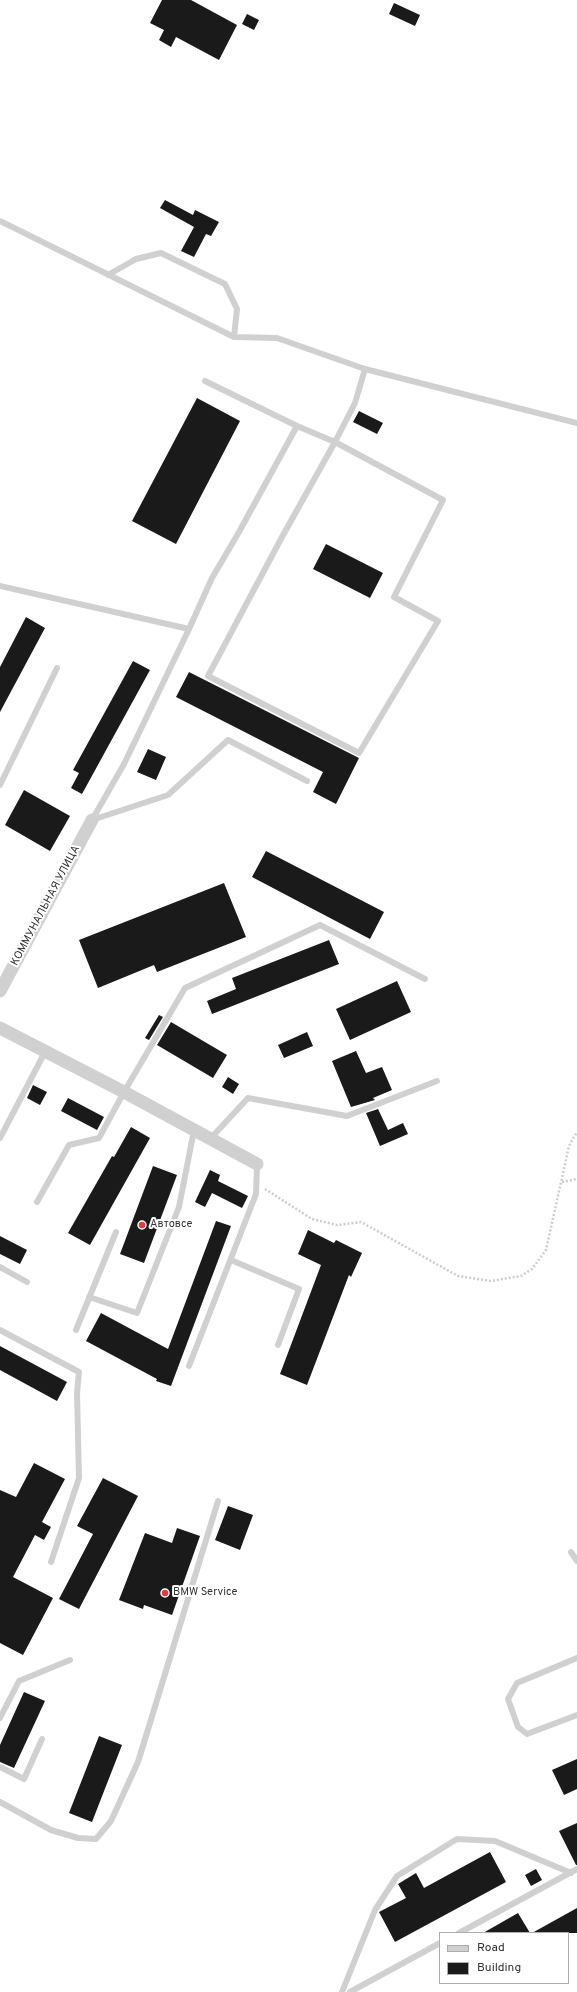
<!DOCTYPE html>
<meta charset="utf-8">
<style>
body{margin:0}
#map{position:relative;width:577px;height:1992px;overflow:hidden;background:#fff;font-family:Overpass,sans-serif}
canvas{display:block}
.legend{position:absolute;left:439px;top:1932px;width:130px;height:52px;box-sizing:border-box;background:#fff;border:1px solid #adadad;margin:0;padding:5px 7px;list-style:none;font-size:12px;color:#333}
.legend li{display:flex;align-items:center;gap:8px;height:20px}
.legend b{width:20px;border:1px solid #adadad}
</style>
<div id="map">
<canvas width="577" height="1992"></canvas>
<ul class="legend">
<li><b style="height:5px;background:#d0d0d0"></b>Road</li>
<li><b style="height:11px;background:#1a1a1a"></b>Building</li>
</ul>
</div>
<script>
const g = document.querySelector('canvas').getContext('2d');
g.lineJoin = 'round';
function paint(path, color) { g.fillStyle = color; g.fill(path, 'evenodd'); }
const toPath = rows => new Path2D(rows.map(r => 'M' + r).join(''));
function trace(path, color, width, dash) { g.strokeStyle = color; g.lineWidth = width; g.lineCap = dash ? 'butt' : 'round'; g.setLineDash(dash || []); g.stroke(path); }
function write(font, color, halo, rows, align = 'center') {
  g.font = font + ' Overpass,sans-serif'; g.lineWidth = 4; g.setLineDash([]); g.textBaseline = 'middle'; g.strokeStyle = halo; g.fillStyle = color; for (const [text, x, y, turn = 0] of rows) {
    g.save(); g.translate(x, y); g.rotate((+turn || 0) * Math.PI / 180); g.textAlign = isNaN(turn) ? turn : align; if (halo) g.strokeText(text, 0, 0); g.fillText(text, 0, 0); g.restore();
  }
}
paint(toPath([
 [162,0,191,0,237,25,219,60,176,37,171,47,159,40,164,30,150,23],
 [394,3,420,15,415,26,389,14],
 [247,14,259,20,254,30,242,24],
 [165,200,193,215,195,210,219,222,211,236,206,234,194,257,181,251,194,227,160,208],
 [197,398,240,421,176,544,132,521],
 [359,411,383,423,377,434,353,422],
 [326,544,383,573,370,598,313,569],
 [26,617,45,628,0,712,0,667],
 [133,661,150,670,82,794,71,788,79,773,73,770],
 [189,672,359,758,336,804,313,792,323,772,176,697],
 [148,749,166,757,156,780,137,772],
 [24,790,70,816,50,851,5,825],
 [266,851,384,912,370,939,252,877],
 [224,883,246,937,157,972,154,965,98,988,79,940],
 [329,940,339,964,212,1014,207,1001,236,989,232,978],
 [397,981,411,1012,350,1040,336,1009],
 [159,1015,163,1017,149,1040,145,1038],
 [171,1022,227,1055,213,1078,157,1045],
 [307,1032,313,1046,284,1058,278,1045],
 [356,1051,366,1073,382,1067,392,1090,373,1098,375,1100,351,1107,332,1061],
 [228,1077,239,1084,233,1094,222,1087],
 [33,1085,47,1092,40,1105,27,1098],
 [68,1098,104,1117,97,1130,61,1111],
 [378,1109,388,1130,403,1123,408,1134,380,1146,366,1113],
 [131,1127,150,1138,90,1245,68,1233,112,1156,114,1157],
 [153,1166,177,1175,144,1263,120,1254],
 [210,1170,220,1175,218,1181,248,1196,242,1208,212,1193,205,1207,195,1202],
 [216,1221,231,1226,171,1386,156,1381,157,1379,86,1341,101,1313,168,1349],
 [308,1230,334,1243,336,1240,362,1253,351,1277,349,1275,307,1385,280,1374,321,1265,298,1254],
 [0,1236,27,1250,20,1264,0,1254],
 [0,1346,67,1382,57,1401,0,1370],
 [34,1463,65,1479,42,1522,51,1527,44,1540,35,1535,13,1577,53,1598,23,1655,0,1643,0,1490,16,1497],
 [103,1478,138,1496,79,1609,59,1599,93,1534,77,1526],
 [228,1506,253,1515,240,1550,215,1540],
 [177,1528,200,1536,172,1615,144,1605,143,1609,119,1600,145,1533,172,1543],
 [24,1692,45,1701,14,1768,0,1762,0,1745],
 [99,1736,122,1745,92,1822,69,1813],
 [577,1759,577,1789,564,1795,552,1770],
 [577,1823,577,1865,576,1865,559,1831],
 [490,1852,506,1882,395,1942,379,1912,406,1898,398,1884,416,1873,424,1888],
 [536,1869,542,1880,531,1886,525,1875],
 [577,1908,577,1933,532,1933],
 [518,1913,530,1933,483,1933]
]), '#1a1a1a');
trace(toPath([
 [562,1182,577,1179],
 [265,1189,312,1219,337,1225,361,1222,458,1276,491,1281,521,1276,532,1269,546,1250,569,1146,577,1132]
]), '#cdcdcd', 2.5, [2, 2]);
trace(toPath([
 [0,221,234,337,277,338,365,369,577,423],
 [108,275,136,259,161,253,225,284,237,309,234,337],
 [205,381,297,426,335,442,443,500,394,597,438,621,359,753,208,676,282,537,335,442,355,403,365,369],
 [0,586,189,629],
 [0,785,57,668],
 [92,820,124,764,189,629,212,578,239,532,297,426],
 [92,820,168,795,228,740,307,781],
 [0,1138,45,1052],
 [211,1138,248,1098,347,1116,437,1081],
 [37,1202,69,1145,99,1138,124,1092,185,988,320,925,425,979],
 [231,1260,299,1289,278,1345],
 [0,1267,27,1282],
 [89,1297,137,1313,179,1207,194,1130],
 [0,1330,79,1372,77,1393,79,1478,51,1562],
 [76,1330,116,1232],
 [189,1366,256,1194,257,1164],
 [571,1552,577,1561],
 [577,1658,517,1683,508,1699,518,1727,527,1734,577,1715],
 [0,1718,19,1681,70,1660],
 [0,1767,24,1779,42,1739],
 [0,1802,51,1830,78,1838,96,1839,111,1821,138,1762,218,1501],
 [459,1933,577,1869],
 [342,1992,375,1910,397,1876,457,1839,495,1841,571,1873],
 [350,1992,440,1943]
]), '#d0d0d0', 6);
trace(toPath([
 [0,991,92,820],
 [0,1028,124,1092,257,1164]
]), '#d0d0d0', 13);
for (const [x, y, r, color] of [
 [142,1225,4,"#e63946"],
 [165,1593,4,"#e63946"]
]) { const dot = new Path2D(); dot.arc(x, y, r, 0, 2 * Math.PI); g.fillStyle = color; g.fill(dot); trace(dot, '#fff', 1.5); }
write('11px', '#333', '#fff', [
 ["КОММУНАЛЬНАЯ УЛИЦА",46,906,-62]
]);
write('11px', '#333', '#fff', [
 ["Автовсе",150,1225],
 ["BMW Service",173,1593]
], 'left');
</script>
